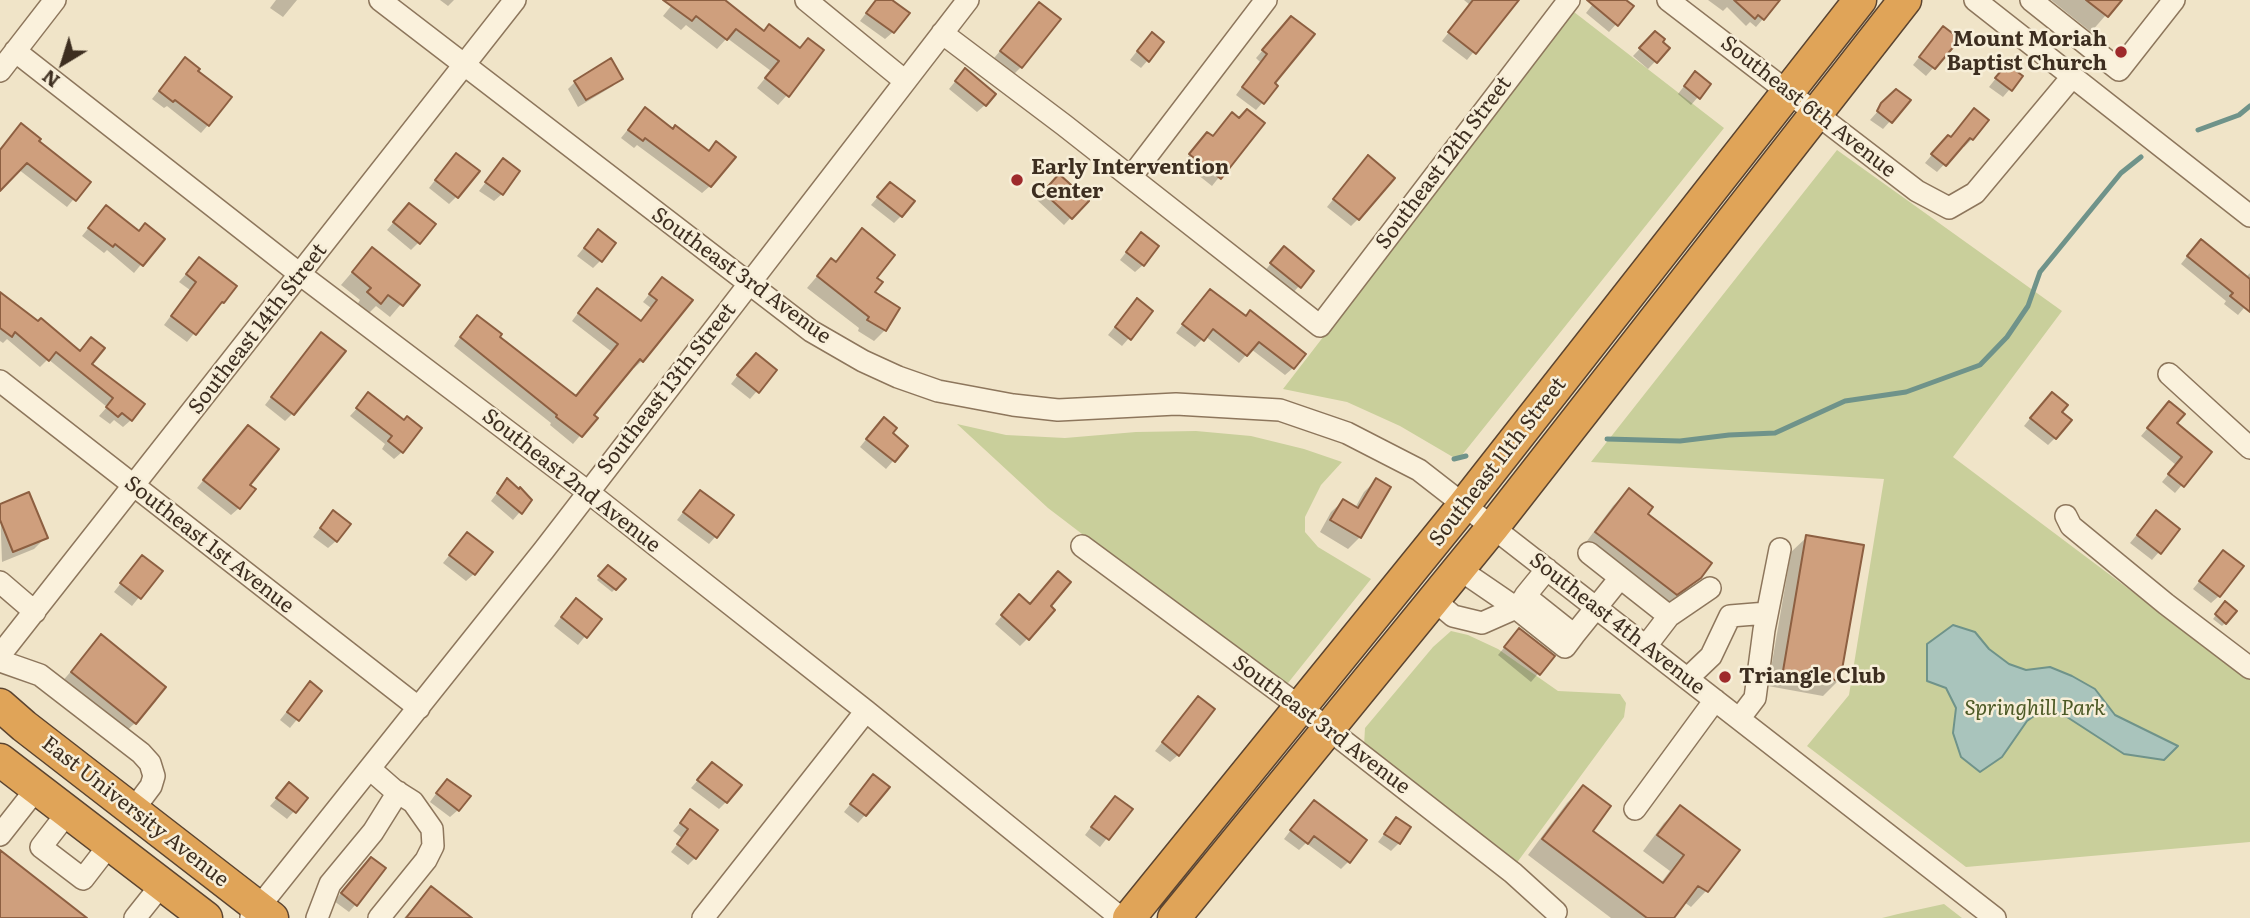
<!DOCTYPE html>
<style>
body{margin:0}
#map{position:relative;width:2250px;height:918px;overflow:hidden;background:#f0e4c8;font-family:Literata,serif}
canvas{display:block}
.north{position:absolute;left:28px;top:28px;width:70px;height:70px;-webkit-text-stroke:5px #f7eed8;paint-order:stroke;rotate:218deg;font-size:19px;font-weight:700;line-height:28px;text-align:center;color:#3d2e20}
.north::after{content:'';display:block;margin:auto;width:24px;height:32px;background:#3d2e20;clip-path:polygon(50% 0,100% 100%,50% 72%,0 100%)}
</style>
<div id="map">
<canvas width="2250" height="918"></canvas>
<div class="north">N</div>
</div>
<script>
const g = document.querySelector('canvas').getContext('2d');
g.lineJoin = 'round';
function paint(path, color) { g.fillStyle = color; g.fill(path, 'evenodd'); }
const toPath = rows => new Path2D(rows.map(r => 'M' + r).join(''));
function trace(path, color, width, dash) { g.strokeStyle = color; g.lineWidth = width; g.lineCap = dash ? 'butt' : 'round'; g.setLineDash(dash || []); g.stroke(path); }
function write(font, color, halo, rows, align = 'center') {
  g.font = font + ' Literata,serif'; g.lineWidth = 5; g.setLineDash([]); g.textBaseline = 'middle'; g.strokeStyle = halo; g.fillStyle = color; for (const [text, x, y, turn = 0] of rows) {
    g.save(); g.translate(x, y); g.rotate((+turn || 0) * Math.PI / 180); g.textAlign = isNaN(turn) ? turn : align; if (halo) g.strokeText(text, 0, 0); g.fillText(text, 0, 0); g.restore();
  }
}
paint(toPath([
 [1574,12,1724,128,1458,460,1400,426,1347,402,1283,389],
 [1837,150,2062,311,1953,457,2250,680,2250,842,1966,867,1807,746,1849,695,1884,479,1591,462],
 [957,424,1006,435,1065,438,1136,432,1196,431,1251,436,1304,449,1342,462,1321,485,1305,517,1305,532,1318,547,1371,579,1288,683,1276,682,1048,508],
 [1451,631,1468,635,1498,649,1558,691,1620,694,1626,703,1624,717,1513,868,1364,746,1365,728,1433,647],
 [1944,904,1962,918,1882,918,1898,914]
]), '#c9cf9b');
const water = toPath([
 [1953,625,1975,632,1989,649,2009,664,2026,670,2050,667,2072,676,2095,689,2115,715,2178,746,2164,760,2124,754,2067,717,2041,711,2027,721,2002,757,1980,772,1961,757,1953,733,1956,708,1946,688,1927,681,1927,644,1953,625]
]);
paint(water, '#a9c4bc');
trace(water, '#6f938a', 2);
paint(toPath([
 [276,0,297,0,283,17,270,8],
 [440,0,454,0,448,6],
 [676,0,722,0,764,32,799,49,808,40,787,95,778,105,757,88,771,71,727,38,717,49,686,25,681,30,663,16],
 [876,0,889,0,893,32,885,39,860,21],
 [1464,0,1516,0,1467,60,1442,41,1470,5],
 [1596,0,1615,0,1628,11,1609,32,1586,13],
 [1708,0,1767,0,1774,6,1756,27,1750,22,1746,26,1727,7,1723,11],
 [2051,0,2119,0,2091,32],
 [1039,4,1021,67,1009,79,990,63],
 [1284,26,1272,83,1263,102,1256,110,1236,95,1260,62,1256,58],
 [1655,33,1660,43,1668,48,1648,69,1633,56],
 [1936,36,1958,40,1926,76,1913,65],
 [1144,42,1148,60,1141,68,1130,60],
 [178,67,208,125,201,133,167,106,164,108,152,99],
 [2000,73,2021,76,2003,97,1989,87],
 [620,78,613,86,578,107,568,89,575,82],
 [958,78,985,105,977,112,949,89],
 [1688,81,1698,97,1691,105,1678,94],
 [1896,91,1908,101,1883,129,1870,120],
 [638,117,672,131,708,152,717,143,710,186,702,193,637,145,634,148,621,138],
 [1967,118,1972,139,1964,147,1962,145,1937,172,1925,163,1941,144,1951,139],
 [1262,123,1212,186,1183,163,1200,142],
 [36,142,88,182,67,207,18,169,0,188,0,151],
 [503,160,502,194,494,201,479,191],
 [449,162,456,197,449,204,429,188],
 [1361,165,1358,219,1351,226,1327,207],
 [1059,176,1086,201,1064,225,1037,200],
 [883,191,901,216,894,223,871,205],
 [402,212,419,242,411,250,387,230],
 [99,215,138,233,162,239,134,273,107,250,104,253,82,236],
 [862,231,874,278,872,293,885,330,874,341,858,331,859,328,807,288,831,260,834,263],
 [591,239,600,261,593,268,577,256],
 [1134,242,1143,265,1135,272,1120,260],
 [372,249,417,285,390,317,376,306,368,314,357,305,360,300,341,285],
 [2193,249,2246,277,2250,273,2250,301,2238,315,2224,304,2226,301,2181,264],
 [1277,256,1299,286,1292,294,1264,272],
 [199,259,223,302,214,309,187,342,164,325,190,290,179,282],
 [655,287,690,301,642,361,634,368,632,366,592,416,595,418,573,444,550,425,551,423,454,346,469,325,498,337,575,398,612,352,572,321,590,297,640,322,651,308,643,302],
 [0,294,79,353,90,364,131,420,123,427,114,420,110,424,99,416,107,407,48,359,40,367,7,339,3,343,0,341],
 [1203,298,1293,368,1285,375,1251,349,1239,363,1205,336,1195,347,1176,333],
 [1130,308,1129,338,1122,346,1108,335],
 [314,342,292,414,285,421,265,405],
 [748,362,757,391,750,399,731,384],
 [369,395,402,452,394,459,382,449,385,444,350,416],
 [2044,401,2060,412,2055,438,2048,445,2024,426],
 [2162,411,2210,452,2175,493,2162,482,2176,465,2141,436],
 [876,427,890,434,906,446,886,469,860,447],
 [241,434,248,485,239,508,231,515,197,488],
 [507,480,530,500,513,520,491,501],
 [1376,480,1360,537,1348,549,1320,532,1331,512,1343,501,1355,508,1364,492],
 [1629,490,1645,514,1699,577,1683,594,1660,609,1581,549,1613,506],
 [693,499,716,536,709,544,677,520],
 [0,506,46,537,34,549,2,562],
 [326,520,336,541,328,548,313,537],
 [2149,520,2178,530,2152,560,2130,543],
 [1807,537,1839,680,1823,696,1768,686,1791,552],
 [460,542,474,574,466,581,443,563],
 [2223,552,2219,596,2211,603,2193,589],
 [135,565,160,571,132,606,114,592],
 [605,570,615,589,612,592,597,580],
 [1012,604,1048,606,1028,638,1020,646,995,624],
 [2222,607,2225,623,2222,626,2213,619],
 [568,608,599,619,578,645,554,626],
 [101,637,135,723,123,734,60,684],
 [1512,638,1553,656,1531,682,1498,655],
 [303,691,320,691,290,728,280,720],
 [1198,698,1178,755,1170,762,1155,751],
 [705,772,726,802,719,809,691,788],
 [873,776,865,815,858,823,844,812],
 [1583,787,1591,831,1660,884,1670,871,1643,851,1664,823,1680,808,1737,851,1706,891,1691,907,1684,902,1672,918,1611,918,1528,855,1567,803],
 [440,788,458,810,450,817,430,802],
 [282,792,306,798,287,819,270,806],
 [1108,805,1130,809,1100,847,1085,835],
 [1306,810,1349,861,1341,869,1306,843,1299,850,1284,839],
 [690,811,695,858,688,865,671,852,682,838,673,831],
 [1396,819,1399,843,1391,851,1378,842],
 [364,867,356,904,349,912,334,901],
 [431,888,460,918,404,918]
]), '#0003');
trace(toPath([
 [2198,130,2239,115,2250,106],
 [1607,439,1680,441,1729,435,1775,433,1845,401,1906,392,1980,365,2007,337,2028,306,2040,272,2121,173,2141,157],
 [1454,459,1466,456]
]), '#6f938a', 5);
const building = toPath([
 [663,0,725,0,764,31,769,24,800,48,808,38,824,50,789,97,765,78,779,61,736,29,727,40,696,16,692,21,663,0],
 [876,0,892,0,910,13,894,33,866,13,876,0],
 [1473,0,1519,0,1476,54,1448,32,1473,0],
 [1587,0,1626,0,1634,6,1618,26,1587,0],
 [1734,0,1780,0,1764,20,1758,15,1755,19,1734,0],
 [2086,0,2122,0,2108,17,2086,0],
 [1039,2,1061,19,1022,68,1000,51,1039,2],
 [1291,16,1315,34,1275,83,1278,86,1264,104,1242,87,1267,54,1262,50,1291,16],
 [1943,26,1960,39,1935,69,1919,57,1943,26],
 [1655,31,1665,39,1663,42,1670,48,1657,63,1639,48,1655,31],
 [1152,32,1164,42,1149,62,1137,51,1152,32],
 [185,57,200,69,198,71,232,97,209,126,175,100,173,102,159,91,185,57],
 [611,58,623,79,586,100,574,81,611,58],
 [2007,64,2023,76,2012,91,1995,78,2007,64],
 [965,68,996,94,986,106,955,81,965,68],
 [1695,71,1711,84,1700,99,1684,86,1695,71],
 [1896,89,1911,100,1892,123,1877,111,1881,103,1896,89],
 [645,107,673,129,675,125,709,151,716,141,736,157,711,187,645,138,643,141,628,130,645,107],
 [1974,108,1989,120,1973,140,1970,138,1946,166,1931,154,1948,135,1951,137,1974,108],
 [1247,109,1265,123,1221,179,1189,154,1207,132,1213,136,1232,112,1239,118,1247,109],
 [21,123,41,139,39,141,91,182,76,201,27,163,0,191,0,150,21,123],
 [456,153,480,171,458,198,435,180,456,153],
 [1368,155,1395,178,1359,220,1333,199,1368,155],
 [503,158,520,171,503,195,485,182,503,158],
 [1059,174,1089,201,1072,219,1043,192,1059,174],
 [890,182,915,201,902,217,877,197,890,182],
 [409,203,436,224,420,244,393,222,409,203],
 [106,205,139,231,145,223,165,239,143,266,115,244,113,247,88,228,106,205],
 [862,228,895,255,877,278,883,282,875,292,900,308,886,331,867,320,869,317,817,276,831,258,836,262,862,228],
 [598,229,616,243,602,262,584,248,598,229],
 [1141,232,1159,246,1144,266,1126,252,1141,232],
 [2201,239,2250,279,2250,312,2230,296,2233,293,2187,256,2201,239],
 [1284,246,1314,271,1301,288,1270,263,1284,246],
 [372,247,420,285,403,306,388,295,381,304,367,292,371,288,352,272,372,247],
 [199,257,237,286,224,303,222,302,196,335,171,316,196,282,186,274,199,257],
 [662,277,693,300,643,362,640,359,594,415,598,418,582,437,556,417,557,415,460,337,477,315,502,334,500,337,576,396,618,344,578,313,597,288,641,321,657,300,649,294,662,277],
 [1210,289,1246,316,1250,310,1306,354,1294,369,1259,342,1247,356,1213,329,1204,341,1182,324,1210,289],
 [0,292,38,321,41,318,80,351,91,337,105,348,92,364,145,404,132,421,122,413,118,417,106,407,113,398,56,352,49,361,15,332,12,337,0,328,0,292],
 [1137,298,1153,311,1131,340,1115,327,1137,298],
 [321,332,346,351,294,415,271,397,321,332],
 [756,353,777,370,759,393,737,375,756,353],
 [368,392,404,420,407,416,422,428,403,453,388,441,392,436,356,408,368,392],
 [2052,392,2068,405,2062,412,2072,420,2056,439,2030,418,2052,392],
 [2169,401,2185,414,2177,423,2212,452,2184,487,2168,474,2182,457,2147,428,2169,401],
 [884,417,897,428,893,433,908,446,895,462,866,439,884,417],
 [248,425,279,449,250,485,256,489,240,509,203,480,248,425],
 [507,478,519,489,520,487,532,500,522,514,497,493,507,478],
 [1376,478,1391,487,1361,538,1330,520,1343,499,1358,508,1376,478],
 [1629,488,1653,507,1648,514,1712,563,1701,578,1677,595,1595,532,1629,488],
 [700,490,734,515,717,538,683,512,700,490],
 [29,492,48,538,13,552,0,520,0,504,29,492],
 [333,510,351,524,337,542,320,528,333,510],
 [2156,510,2180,529,2161,554,2137,535,2156,510],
 [467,532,493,552,475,575,449,555,467,532],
 [1806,535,1864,545,1840,681,1783,671,1806,535],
 [2223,550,2244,566,2220,597,2199,581,2223,550],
 [142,555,163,571,141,599,120,583,142,555],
 [608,565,626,579,616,590,598,576,608,565],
 [1058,571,1071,582,1051,606,1055,610,1029,640,1001,615,1019,594,1030,604,1058,571],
 [576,598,602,619,587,638,561,617,576,598],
 [2225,601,2237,611,2226,624,2215,614,2225,601],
 [1519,628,1555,656,1540,675,1504,647,1519,628],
 [101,634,166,687,136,724,71,672,101,634],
 [310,681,322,691,299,721,287,712,310,681],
 [1198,696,1215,709,1179,756,1162,742,1198,696],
 [712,762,742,785,727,803,697,780,712,762],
 [873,774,890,787,866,816,850,804,873,774],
 [447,779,471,796,459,811,436,793,447,779],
 [289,782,308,798,296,813,276,798,289,782],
 [1583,785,1611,806,1593,831,1663,883,1684,855,1657,835,1680,805,1740,850,1708,892,1698,886,1674,918,1647,918,1542,839,1583,785],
 [1115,796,1133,809,1109,840,1091,827,1115,796],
 [1314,800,1367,840,1350,863,1314,836,1308,844,1290,830,1314,800],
 [690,809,718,830,696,859,677,844,688,829,680,823,690,809],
 [1396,817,1411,827,1400,844,1384,834,1396,817],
 [0,850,87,918,0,918,0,850],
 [371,857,386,868,357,906,341,893,371,857],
 [431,886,472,918,406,918,431,886]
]);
paint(building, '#cf9f7d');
trace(building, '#8d5f41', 2);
const minor = toPath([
 [380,0,811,331,863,361,898,377,938,391,1013,405,1058,410,1176,404,1280,410,1347,433,1419,470,1995,918],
 [806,0,905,81],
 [1668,0,1917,191,1949,208,1975,193,2072,77],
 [1975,0,2250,216],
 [2031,0,2119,70,2174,0],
 [942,33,1064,125,1320,326,1569,0],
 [15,51,301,275,588,492,866,711,1121,918],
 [0,71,55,0],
 [1131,177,1266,0],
 [2169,374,2250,448],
 [0,381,419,708],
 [2066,516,2071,526,2166,604,2250,668],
 [1082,546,1300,707,1513,873,1556,912],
 [1589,553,1669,616],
 [1547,569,1525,596,1574,635,1620,578],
 [0,582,35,612],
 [1524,598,1516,608,1565,647,1574,635],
 [1434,600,1453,616,1482,623,1516,608,1459,569],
 [1646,646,1669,616,1710,588],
 [0,655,515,0],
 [0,661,40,675,141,753,150,763,154,776,151,786,133,810],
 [1688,678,1711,656,1730,616,1767,613],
 [1739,719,1755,698,1764,630,1780,549],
 [370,769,394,790,413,802,432,829,433,846,426,860,379,918],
 [1635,809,1715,700],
 [68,812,41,847,83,879,110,844],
 [0,835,37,788],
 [251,917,544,550,968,0],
 [135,918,162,884],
 [317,918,330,884,373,832,398,792],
 [703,918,866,711]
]);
const highway = toPath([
 [0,705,24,726,272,918],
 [0,760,206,918],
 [1129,918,1464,505,1860,0],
 [1174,918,1493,527,1905,0]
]);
trace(minor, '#8d765c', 24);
trace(highway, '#5b4430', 35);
trace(minor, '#faf1dc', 21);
trace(highway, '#e0a458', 32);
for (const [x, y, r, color] of [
 [2121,52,7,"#9e2a2b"],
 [1017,180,7,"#9e2a2b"],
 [1725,677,7,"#9e2a2b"]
]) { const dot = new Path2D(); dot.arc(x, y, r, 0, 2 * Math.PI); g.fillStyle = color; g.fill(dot); trace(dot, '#f7eed8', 2.5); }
write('bold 21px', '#3d2e20', '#f7eed8', [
 ["Mount Moriah",2107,40,"right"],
 ["Baptist Church",2107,64,"right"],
 ["Early Intervention",1031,168],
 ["Center",1031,192],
 ["Triangle Club",1739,677]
], 'left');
write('21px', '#3d2e20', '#f7eed8', [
 ["Southeast 6th Avenue",1808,107,38],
 ["Southeast 12th Street",1444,163,-53],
 ["Southeast 3rd Avenue",741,276,36],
 ["Southeast 14th Street",258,329,-52],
 ["Southeast 13th Street",667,389,-52],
 ["Southeast 11th Street",1498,462,-52],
 ["Southeast 2nd Avenue",571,481,38],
 ["Southeast 1st Avenue",209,545,38],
 ["Southeast 4th Avenue",1617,624,38],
 ["Southeast 3rd Avenue",1321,725,37],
 ["East University Avenue",135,812,38]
]);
write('italic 21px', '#4d5a26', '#f7eed8', [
 ["Springhill Park",2035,709]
]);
</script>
